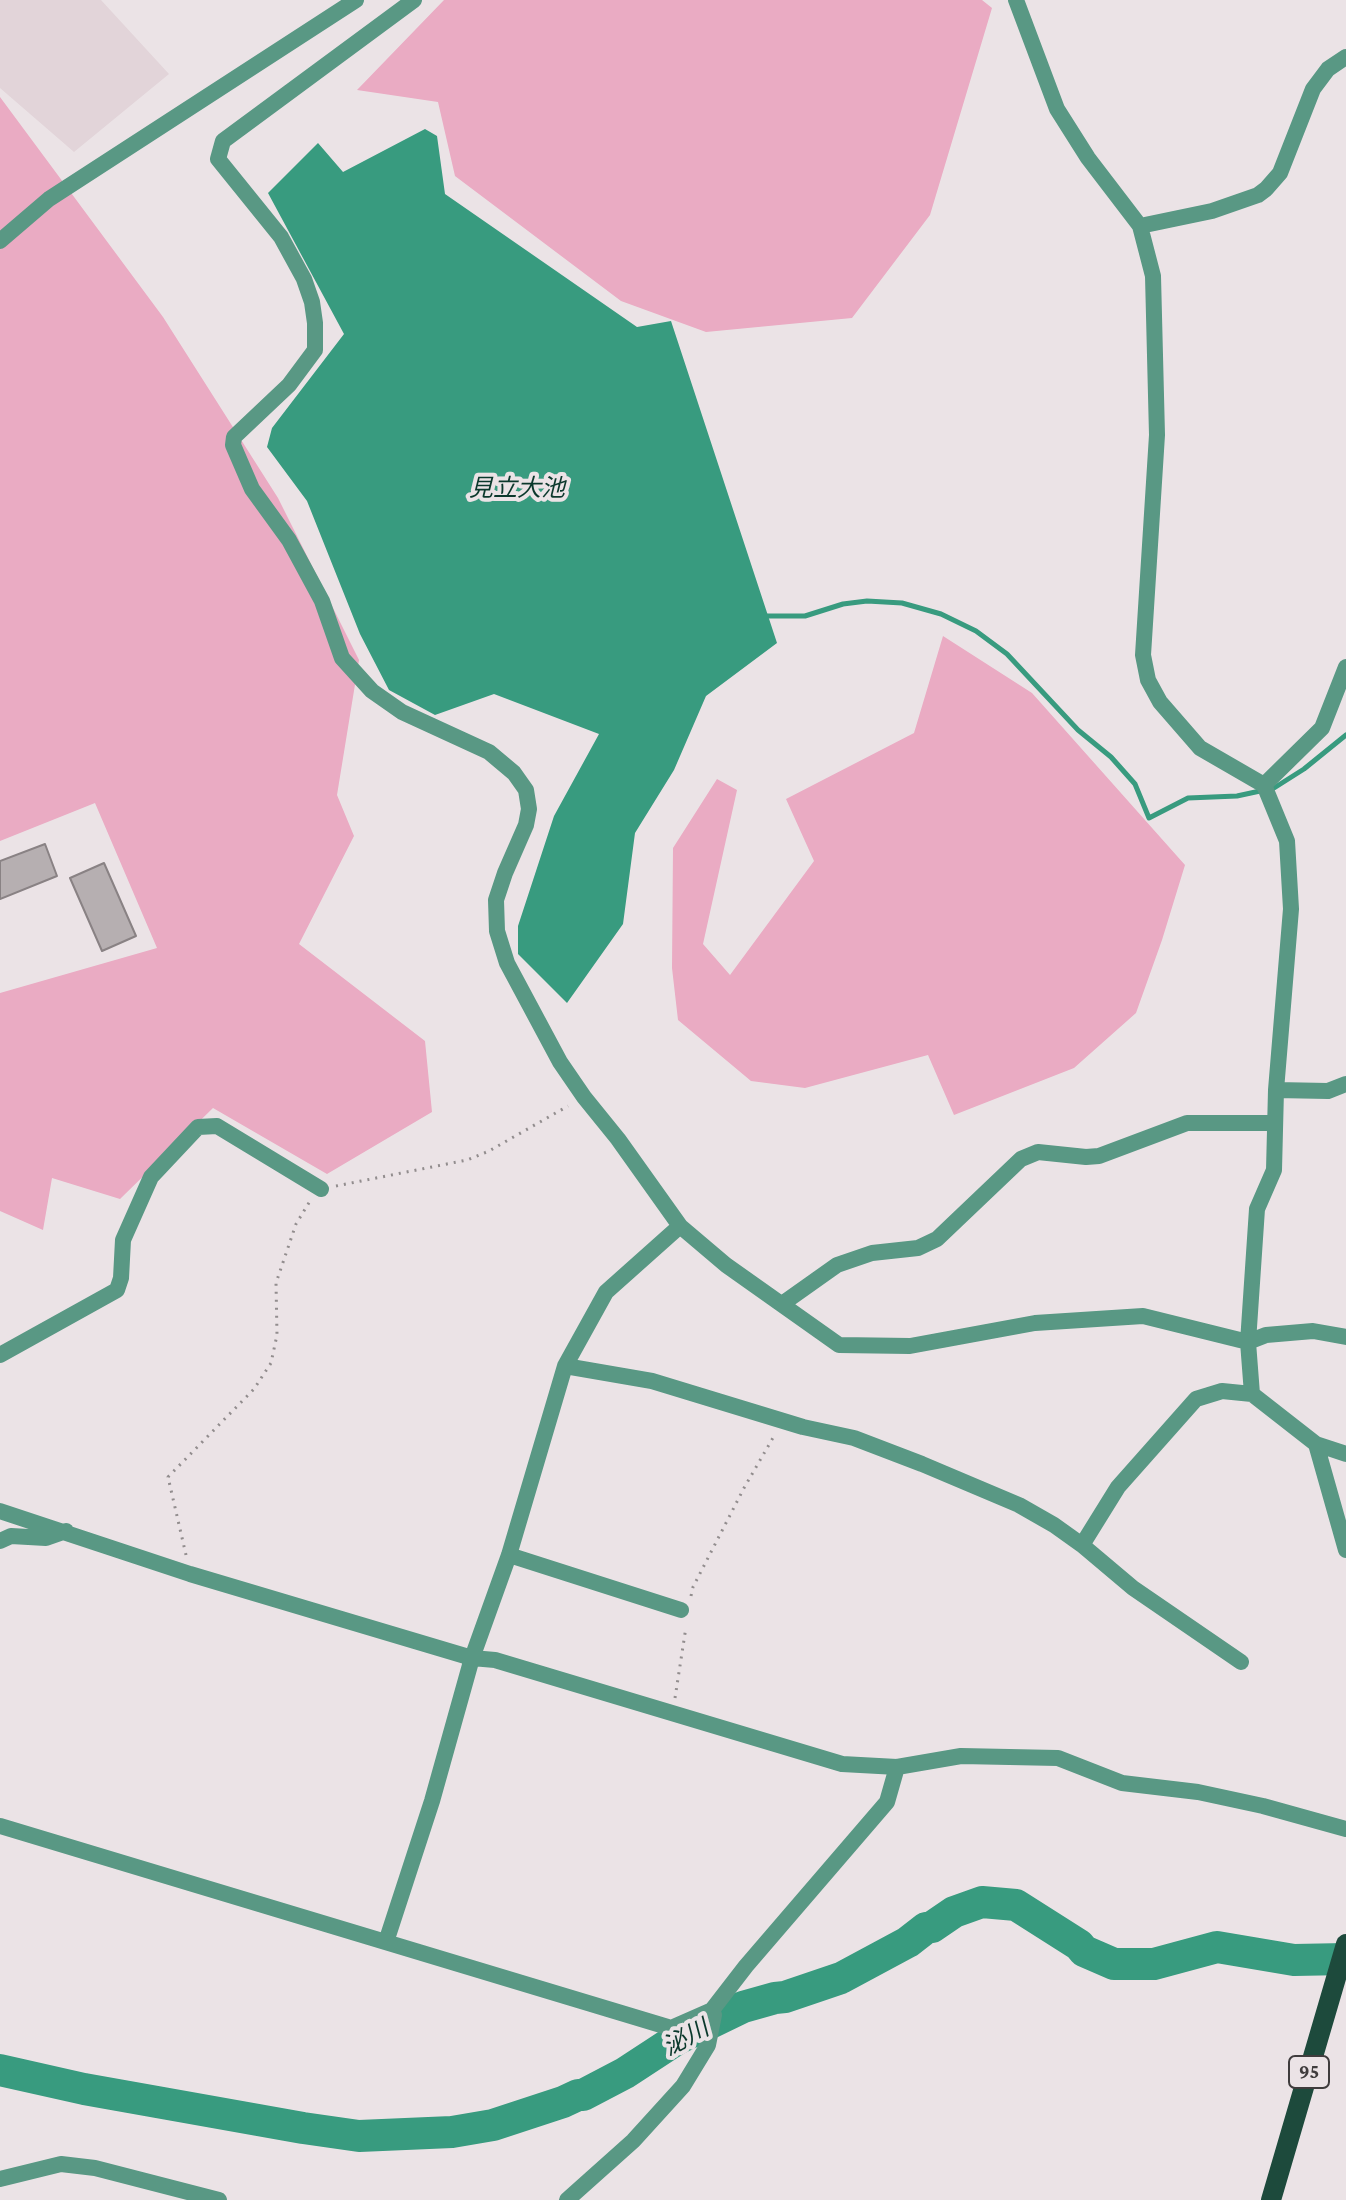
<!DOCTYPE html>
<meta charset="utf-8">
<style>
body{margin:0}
canvas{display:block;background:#ebe3e6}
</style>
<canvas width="1346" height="2200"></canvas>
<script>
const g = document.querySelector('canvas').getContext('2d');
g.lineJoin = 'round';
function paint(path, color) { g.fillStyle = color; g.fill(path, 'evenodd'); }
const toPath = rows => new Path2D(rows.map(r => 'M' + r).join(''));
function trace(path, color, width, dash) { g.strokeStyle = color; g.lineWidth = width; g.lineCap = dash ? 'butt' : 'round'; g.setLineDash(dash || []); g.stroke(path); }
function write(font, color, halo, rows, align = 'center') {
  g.font = font + ' "Crimson Pro","Noto Sans JP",serif'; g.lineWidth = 8; g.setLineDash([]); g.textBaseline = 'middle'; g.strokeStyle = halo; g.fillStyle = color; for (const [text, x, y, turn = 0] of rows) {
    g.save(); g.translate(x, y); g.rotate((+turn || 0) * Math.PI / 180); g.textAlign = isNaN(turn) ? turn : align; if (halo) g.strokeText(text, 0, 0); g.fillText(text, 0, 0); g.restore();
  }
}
paint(toPath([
 [0,0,101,0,169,74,74,152,0,88]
]), '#e2d4d9');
paint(toPath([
 [444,0,982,0,992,8,930,215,852,318,706,332,621,301,455,176,438,102,357,90],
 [0,97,163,317,278,498,359,660,337,795,354,836,299,944,425,1041,432,1112,327,1174,213,1108,120,1199,52,1178,43,1230,0,1211,0,993,157,948,95,803,0,841],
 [943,636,1032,693,1185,865,1162,940,1136,1013,1074,1068,954,1115,928,1055,805,1088,751,1081,678,1020,672,968,673,848,717,779,737,790,703,944,730,975,814,861,786,799,914,733]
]), '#eaabc3');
paint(toPath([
 [425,129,437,136,445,194,637,327,671,321,777,643,706,696,674,770,635,833,623,924,567,1003,518,954,518,926,554,816,599,734,494,694,435,715,389,690,360,634,307,501,267,447,272,428,344,334,268,193,318,143,343,172]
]), '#389b7f');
trace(toPath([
 [763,616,805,616,843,604,867,601,902,603,941,614,976,631,1007,654,1078,730,1111,757,1135,784,1149,818,1188,798,1237,796,1274,788,1304,769,1346,735]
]), '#389b7f', 5);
trace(toPath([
 [0,2070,84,2089,303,2128,359,2136,452,2132,493,2125,563,2102,578,2095,583,2095,625,2073,677,2039,743,2007,775,1998,785,1997,841,1978,908,1942,926,1928,932,1927,954,1912,982,1902,1016,1905,1079,1945,1084,1951,1114,1964,1154,1964,1217,1947,1294,1960,1346,1959]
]), '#389b7f', 32);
const building = toPath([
 [45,844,57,876,0,899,0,861,45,844],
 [104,863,136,936,102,951,70,878,104,863]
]);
paint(building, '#b6afb1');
trace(building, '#898284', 2);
trace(toPath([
 [336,1186,467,1160,489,1151,568,1106],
 [186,1555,168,1477,254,1389,271,1363,277,1335,276,1283,296,1224,310,1201],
 [691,1596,693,1587,744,1488,774,1436],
 [675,1698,686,1627]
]), '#928d8e', 3, [2, 6]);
trace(toPath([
 [414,0,223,141,218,159,281,237,304,279,312,302,315,323,315,350,289,385,234,437,233,445,252,489,289,540,322,601,342,658,372,691,402,712,489,752,514,773,526,790,529,809,526,825,505,873,496,900,497,931,507,963,560,1062,584,1097,618,1139,680,1226,726,1265,839,1345,910,1346,1035,1323,1143,1316,1248,1342,1266,1335,1313,1331,1346,1337],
 [1016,0,1057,109,1088,158,1140,226,1153,276,1157,435,1143,655,1148,680,1160,702,1200,748,1264,785,1287,841,1291,909,1276,1090,1274,1170,1257,1209,1248,1342,1252,1394],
 [1140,226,1212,211,1258,195,1266,189,1280,173,1313,89,1328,69,1346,57],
 [1264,785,1322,728,1346,667],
 [1276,1090,1328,1091,1346,1084],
 [782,1304,837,1265,872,1253,918,1248,937,1239,1021,1159,1038,1152,1086,1157,1099,1156,1187,1123,1275,1123],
 [0,1355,117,1290,121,1278,123,1240,151,1177,198,1127,217,1126,321,1189],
 [565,1366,652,1381,803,1427,854,1438,922,1464,1019,1505,1054,1525,1082,1545,1133,1588,1241,1662],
 [1316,1444,1346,1550],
 [0,1511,190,1574,472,1658,495,1660,842,1764,897,1767,961,1756,1058,1758,1122,1783,1198,1792,1263,1806,1346,1829],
 [0,1541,11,1536,46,1538,66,1531],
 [1082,1545,1118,1487,1196,1399,1222,1391,1252,1394,1316,1444,1346,1454],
 [509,1555,681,1610],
 [0,1826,671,2028,712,2010,746,1966,887,1802,897,1767],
 [386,1942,432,1801,472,1658,509,1555,565,1366,606,1292,680,1226],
 [0,2179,61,2164,95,2168,219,2200],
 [567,2200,633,2141,683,2086,708,2045,714,2015,712,2010]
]), '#599884', 16);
trace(toPath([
 [0,241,49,199,356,0]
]), '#599884', 16);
trace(toPath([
 [1271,2200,1346,1944]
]), '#1d4a3c', 20);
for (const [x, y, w] of [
 [1309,2072,40]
]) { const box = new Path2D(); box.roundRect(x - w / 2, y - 16, w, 32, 6); g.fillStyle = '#ebe3e6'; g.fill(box); trace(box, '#3f3c3d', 2); }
write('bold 20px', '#3f3c3d', null, [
 ["95",1309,2072]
]);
write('italic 24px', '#0b382c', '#ebe3e6', [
 ["見立大池",517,489],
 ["泌川",686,2038,-29]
]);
</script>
